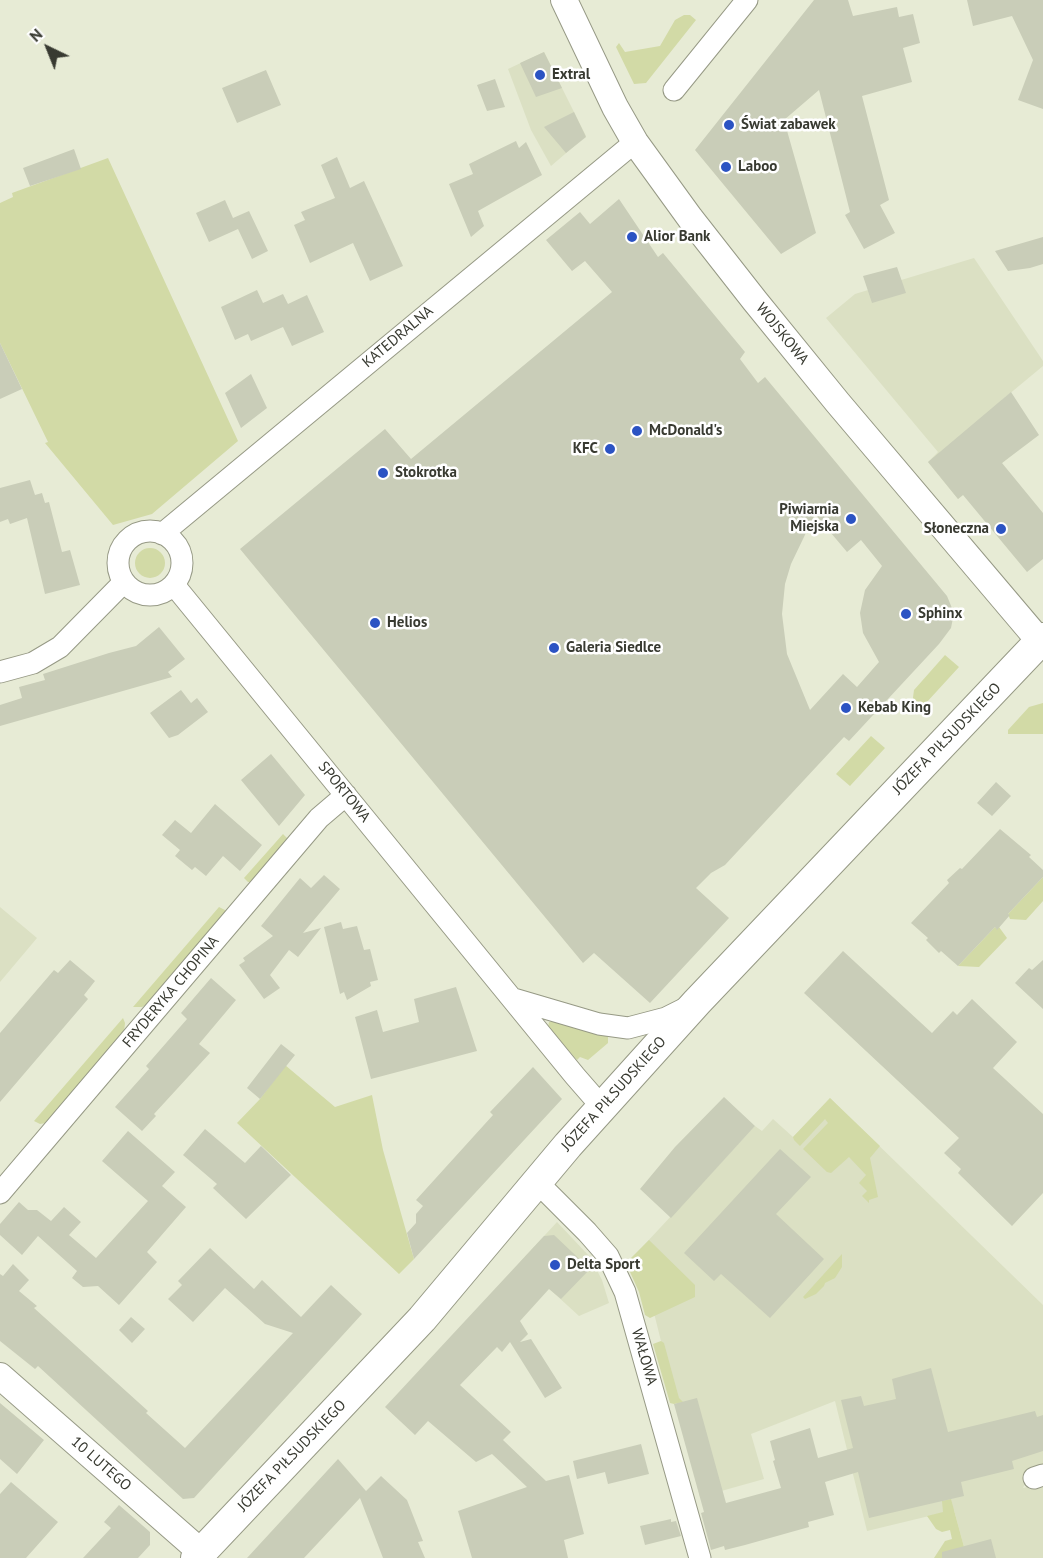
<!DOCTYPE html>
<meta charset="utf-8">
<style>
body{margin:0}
#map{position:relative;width:1043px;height:1558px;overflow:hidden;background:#e7ebd5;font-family:"PT Sans",sans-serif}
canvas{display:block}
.north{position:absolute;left:18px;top:18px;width:60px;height:60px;-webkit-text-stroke:4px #fff;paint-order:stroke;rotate:317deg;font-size:16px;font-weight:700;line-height:24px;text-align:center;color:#383a31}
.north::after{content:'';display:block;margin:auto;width:21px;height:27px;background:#383a31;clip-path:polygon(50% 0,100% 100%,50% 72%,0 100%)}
</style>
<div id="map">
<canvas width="1043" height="1558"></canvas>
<div class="north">N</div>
</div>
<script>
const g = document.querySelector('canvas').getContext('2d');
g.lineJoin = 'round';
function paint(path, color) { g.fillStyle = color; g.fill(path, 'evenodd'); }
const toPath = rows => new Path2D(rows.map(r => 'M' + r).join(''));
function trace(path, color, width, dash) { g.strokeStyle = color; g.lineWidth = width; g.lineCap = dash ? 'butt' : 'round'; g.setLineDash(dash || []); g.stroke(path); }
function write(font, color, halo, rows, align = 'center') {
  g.font = font + ' "PT Sans",sans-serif'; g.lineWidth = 5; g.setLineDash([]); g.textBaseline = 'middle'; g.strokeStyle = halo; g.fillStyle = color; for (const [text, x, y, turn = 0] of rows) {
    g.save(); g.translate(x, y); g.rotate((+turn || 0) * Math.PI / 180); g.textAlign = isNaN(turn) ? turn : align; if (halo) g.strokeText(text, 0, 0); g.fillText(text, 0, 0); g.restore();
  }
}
paint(toPath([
 [544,52,586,136,551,166,531,130,508,69],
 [974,258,1037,352,1043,361,1043,366,1002,400,1029,441,958,499,928,462,938,452,826,318,855,294],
 [0,907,37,938,0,982],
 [830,1098,1043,1305,1043,1469,1031,1472,1023,1488,1043,1483,1043,1558,967,1558,954,1510,867,1531,835,1401,751,1434,764,1479,700,1497,655,1317,632,1258,755,1126,762,1131,773,1119,793,1137],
 [557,1222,590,1257,602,1280,609,1303,579,1316,520,1262]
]), '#dbe0c3');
paint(toPath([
 [684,15,690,15,696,20,646,83,634,84,616,47,619,43,625,52,660,46,675,20],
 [108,158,238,441,152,514,113,525,45,443,48,442,0,343,0,203,13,197,12,193],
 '135 563a15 15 0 1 1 30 0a15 15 0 1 1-30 0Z',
 [945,655,959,667,915,715,912,705,914,690],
 [1043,703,1043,734,1008,734,1008,730,1029,707],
 [871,736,885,748,850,786,836,774],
 [283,834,288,839,252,882,248,882,244,878],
 [1043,877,1043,901,1026,920,1010,919,1008,914],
 [219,907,225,910,226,913,149,1003,142,1007,133,1007],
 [995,927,997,929,999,927,1007,938,979,967,958,966],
 [123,1018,125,1023,124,1032,46,1123,40,1124,34,1121],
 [554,1021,608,1035,608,1043,588,1060,580,1057,577,1060,548,1027,549,1022],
 [285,1065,335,1107,372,1095,383,1150,414,1259,399,1274,237,1123,260,1099],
 [830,1098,880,1146,870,1158,878,1197,869,1200,869,1203,862,1196,867,1191,859,1183,866,1175,849,1157,831,1173,827,1172,803,1149,828,1123,825,1119,800,1146,794,1140,793,1137],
 [649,1240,695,1285,695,1297,650,1318,645,1315,639,1292,626,1263],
 [842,1254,842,1267,835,1278,825,1283,824,1286,816,1294,805,1299,803,1297],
 [661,1341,664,1343,679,1398,683,1402,674,1404,670,1403,653,1344],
 [951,1499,967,1558,934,1558,945,1541,952,1539,950,1530,942,1532,936,1529,927,1516,943,1512,942,1501]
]), '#d2daa6');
paint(toPath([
 [814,0,848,0,853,16,897,7,899,17,913,14,920,43,903,48,912,82,862,96,889,200,880,205,895,233,864,249,845,215,850,212,819,90,784,120,816,233,781,254,695,150],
 [967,0,1043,0,1043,109,1018,100,1033,60,1012,16,973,26],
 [544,52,562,88,536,97,520,63],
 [266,70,281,105,237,123,222,88],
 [495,79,505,107,487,111,477,85],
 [574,112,586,137,566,153,544,127],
 [516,141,519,148,526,142,542,175,478,211,484,226,471,237,449,184,473,174,469,164],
 [74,149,81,169,30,186,23,168],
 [337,157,350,188,364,181,403,266,370,281,353,243,310,263,294,225,305,220,301,212,335,198,321,165],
 [619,199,658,257,663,253,745,352,740,359,758,383,765,377,947,596,954,613,951,628,939,644,849,741,844,737,725,865,711,873,696,888,729,918,650,1003,594,953,583,963,240,549,385,429,411,459,612,292,585,261,572,271,546,240,580,212,590,224],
 [815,514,847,552,861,540,882,566,865,590,860,613,863,633,879,662,857,687,843,674,810,710,787,654,782,614,785,584,791,564],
 [225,200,233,218,249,211,268,251,252,259,238,229,209,242,196,213],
 [1043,237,1043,264,1030,268,1008,271,995,251],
 [897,267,906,293,872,303,863,276],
 [257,290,263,303,283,294,288,304,307,295,324,332,292,346,283,327,251,341,248,334,235,340,221,307],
 [0,343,22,389,0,399],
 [251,374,267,408,241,428,225,393],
 [1011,392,1039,435,1002,463,1043,513,1043,559,1027,572,963,495,958,499,928,462],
 [30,480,35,495,42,493,45,503,49,502,62,552,70,550,80,585,45,594,27,518,10,524,8,519,0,522,0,488],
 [159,627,185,659,168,672,172,677,0,726,0,705,22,698,19,687,45,680,43,674,109,653,136,646],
 [181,690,191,703,197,698,208,712,178,735,169,738,150,713],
 [271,754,305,795,279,826,241,780],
 [996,782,1011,796,992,816,977,803],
 [215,804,262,845,240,871,223,856,206,876,195,867,192,870,175,856,180,850,162,835,175,820,191,833],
 [1000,829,1031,855,1029,857,1043,870,1043,877,1008,914,1010,915,997,930,995,927,958,966,941,951,939,953,926,940,928,938,911,923,949,883,947,880,960,868,962,869],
 [324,875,340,889,303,933,321,928,298,957,289,950,270,975,280,988,264,999,239,965,245,961,243,958,273,936,261,926,300,878,311,888],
 [341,922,343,929,357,926,364,950,370,949,378,980,370,982,371,986,347,1000,344,992,340,994,324,927],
 [843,951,932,1033,953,1011,957,1015,972,999,1017,1042,993,1068,1043,1114,1043,1193,1012,1226,958,1173,961,1169,944,1153,959,1138,804,993],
 [70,960,95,981,84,995,88,999,0,1102,0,1033,54,970,58,973],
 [1043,960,1043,1009,1015,983,1029,968,1032,970],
 [211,978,236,1000,199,1044,210,1053,154,1114,156,1116,142,1131,115,1107,149,1069,146,1066,187,1019,181,1013],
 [456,987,477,1051,371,1079,355,1017,377,1010,383,1032,419,1022,414,999],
 [281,1044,295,1055,260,1099,247,1088],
 [533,1067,562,1099,414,1259,407,1233,416,1223,416,1214,423,1206,416,1200,493,1115,490,1112],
 [724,1097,755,1126,671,1218,640,1189,675,1147],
 [205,1129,245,1163,261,1146,291,1175,246,1219,213,1188,217,1184,183,1155],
 [128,1131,175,1172,162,1186,186,1207,147,1252,157,1262,119,1305,98,1286,83,1287,72,1278,77,1271,38,1236,22,1255,0,1235,0,1224,19,1202,28,1210,37,1210,51,1221,64,1207,81,1222,69,1235,96,1258,148,1201,102,1161],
 [780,1149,811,1177,776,1214,824,1259,770,1318,721,1274,714,1281,684,1253],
 [554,1235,590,1269,561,1299,549,1289,520,1321,528,1334,520,1342,531,1339,562,1388,545,1398,510,1342,502,1352,497,1347,460,1385,511,1432,503,1440,546,1481,569,1475,584,1534,564,1540,568,1558,472,1558,458,1511,527,1487,492,1454,476,1462,428,1421,415,1435,385,1407,544,1236],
 [210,1248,254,1289,262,1280,301,1317,331,1285,362,1314,194,1498,183,1499,38,1366,35,1369,0,1341,0,1274,3,1276,13,1264,29,1280,19,1291,37,1306,34,1308,148,1411,146,1413,185,1448,293,1333,265,1324,225,1288,193,1322,168,1299,182,1285,178,1281],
 [131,1317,145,1329,132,1343,119,1330],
 [931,1368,948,1432,1035,1411,1037,1417,1043,1415,1043,1451,1012,1461,1014,1469,961,1482,964,1496,869,1518,858,1472,825,1482,834,1515,808,1522,809,1527,745,1545,725,1550,724,1546,711,1550,701,1513,704,1512,674,1404,697,1398,726,1503,781,1488,773,1461,775,1460,770,1441,810,1428,818,1458,853,1448,841,1400,861,1396,864,1406,896,1399,892,1379],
 [0,1403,44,1440,17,1474,0,1459],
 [641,1444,649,1474,608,1484,605,1472,577,1479,573,1461],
 [338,1459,366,1491,381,1476,407,1500,423,1541,418,1542,425,1558,383,1558,360,1498,304,1558,247,1558],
 [11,1482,58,1522,26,1558,0,1558,0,1494],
 [119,1505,150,1532,150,1545,138,1558,83,1558,111,1528,104,1522],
 [671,1519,671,1522,676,1521,681,1536,645,1545,640,1526],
 [991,1539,996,1558,942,1558,942,1552]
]), '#c9cdb8');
const minor = toPath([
 [674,90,747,0],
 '118 563a32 32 0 1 1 64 0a32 32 0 1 1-64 0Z',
 [162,534,635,142],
 [174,585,575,1076,602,1107],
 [0,672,33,663,60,647,124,582],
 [514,999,599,1024,628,1028,666,1018,686,1008],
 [537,1182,587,1232,608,1256,625,1292,700,1558],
 [0,1193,319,818,346,795],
 [1034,1478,1043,1475]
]);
const tertiary = toPath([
 [564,0,615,107,635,142,690,218,755,301,838,403,1043,645],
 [0,1376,201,1552]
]);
const secondary = toPath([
 [196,1558,422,1319,568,1145,697,1002,1043,638]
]);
trace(minor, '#969985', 23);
trace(tertiary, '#969985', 28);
trace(secondary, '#969985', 32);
trace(minor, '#fff', 21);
trace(tertiary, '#fff', 26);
trace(secondary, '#fff', 30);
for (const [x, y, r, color] of [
 [540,75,6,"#2b53c3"],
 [729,125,6,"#2b53c3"],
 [726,167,6,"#2b53c3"],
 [632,237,6,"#2b53c3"],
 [637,431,6,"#2b53c3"],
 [610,449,6,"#2b53c3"],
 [383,473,6,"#2b53c3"],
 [851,519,6,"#2b53c3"],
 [1001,529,6,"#2b53c3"],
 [906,614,6,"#2b53c3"],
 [375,623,6,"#2b53c3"],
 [554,648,6,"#2b53c3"],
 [846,708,6,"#2b53c3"],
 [555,1265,6,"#2b53c3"]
]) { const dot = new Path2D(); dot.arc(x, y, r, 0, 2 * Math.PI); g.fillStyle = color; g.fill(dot); trace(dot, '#fff', 2); }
write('bold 15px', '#383a31', '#fff', [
 ["Extral",552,75],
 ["Świat zabawek",741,125],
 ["Laboo",738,167],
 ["Alior Bank",644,237],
 ["McDonald's",649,431],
 ["KFC",598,449,"right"],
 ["Stokrotka",395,473],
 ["Piwiarnia",839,510,"right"],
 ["Miejska",839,527,"right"],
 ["Słoneczna",989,529,"right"],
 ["Sphinx",918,614],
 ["Helios",387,623],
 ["Galeria Siedlce",566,648],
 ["Kebab King",858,708],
 ["Delta Sport",567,1265]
], 'left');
write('15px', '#383a31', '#fff', [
 ["WOJSKOWA",782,334,51],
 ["KATEDRALNA",398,337,-40],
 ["JÓZEFA PIŁSUDSKIEGO",947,739,-46],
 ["SPORTOWA",344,792,51],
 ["FRYDERYKA CHOPINA",171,992,-50],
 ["JÓZEFA PIŁSUDSKIEGO",614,1094,-48],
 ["WAŁOWA",644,1357,74],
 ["JÓZEFA PIŁSUDSKIEGO",292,1456,-46],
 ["10 LUTEGO",101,1464,41]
]);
</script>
